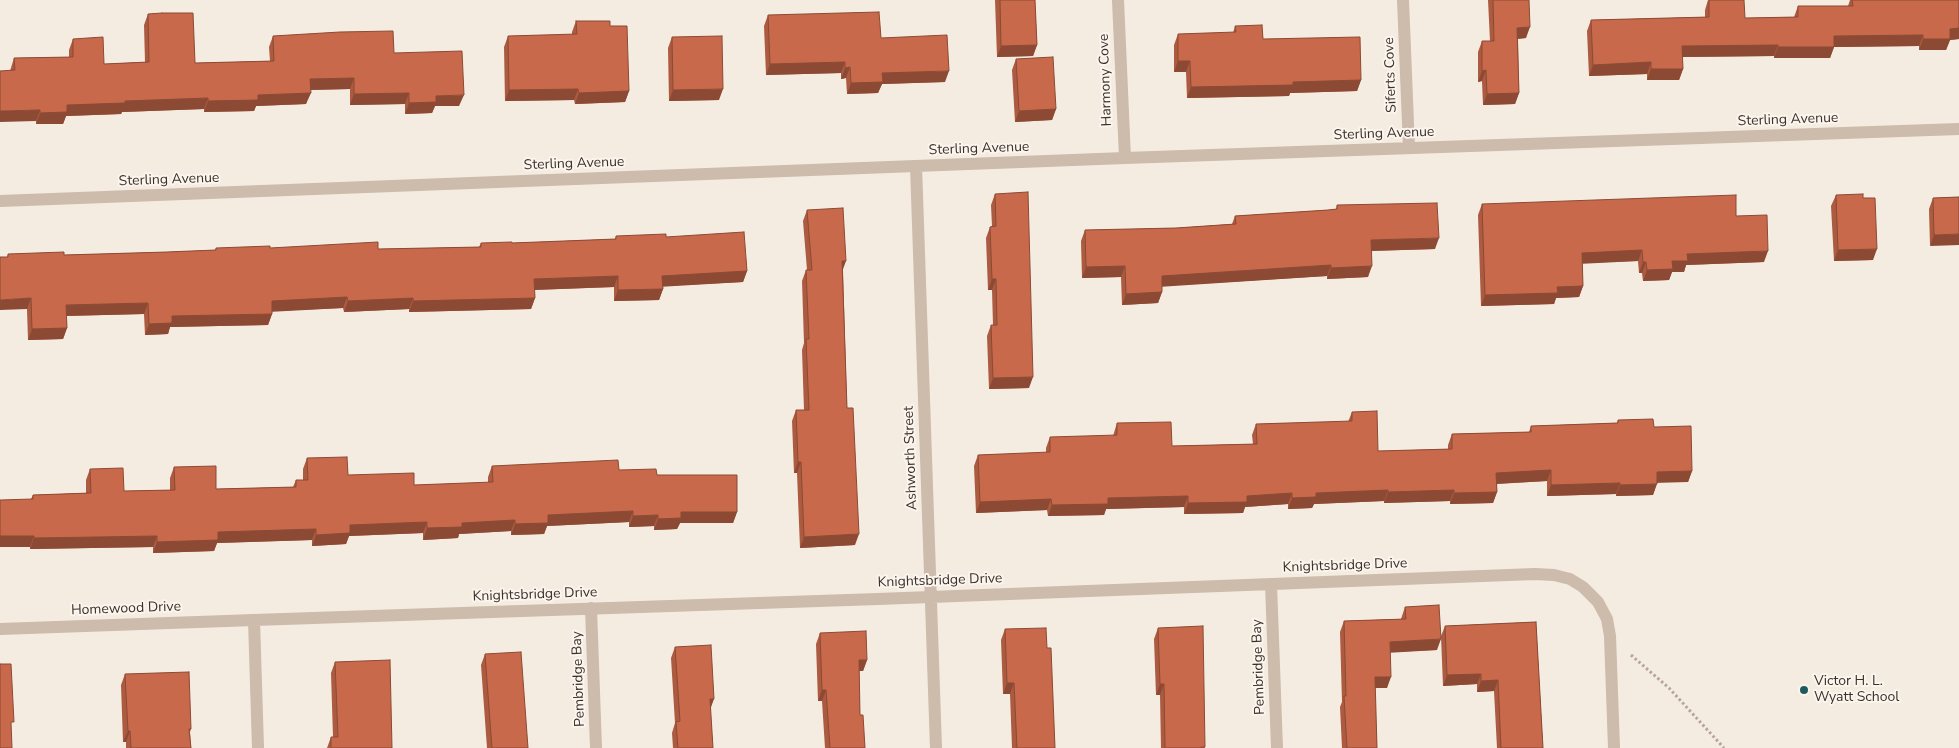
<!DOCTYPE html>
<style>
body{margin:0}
canvas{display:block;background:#f4ebe1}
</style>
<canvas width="1959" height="748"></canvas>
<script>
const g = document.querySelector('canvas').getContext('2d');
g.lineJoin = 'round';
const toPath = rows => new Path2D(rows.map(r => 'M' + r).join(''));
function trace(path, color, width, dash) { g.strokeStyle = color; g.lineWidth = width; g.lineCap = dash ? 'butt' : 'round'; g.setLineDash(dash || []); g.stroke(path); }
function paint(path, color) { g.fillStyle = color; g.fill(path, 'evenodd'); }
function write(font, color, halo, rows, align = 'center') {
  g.font = font + ' "Nunito Sans",sans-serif'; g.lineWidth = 4; g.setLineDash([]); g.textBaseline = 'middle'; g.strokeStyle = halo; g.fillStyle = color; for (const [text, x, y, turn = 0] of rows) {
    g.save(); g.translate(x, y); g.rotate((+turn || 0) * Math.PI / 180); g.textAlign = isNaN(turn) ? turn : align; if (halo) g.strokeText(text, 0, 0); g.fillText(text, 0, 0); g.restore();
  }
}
trace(toPath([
 [1631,655,1669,688,1724,748]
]), '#b9a596', 3, [2.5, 2.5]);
trace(toPath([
 [1118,0,1125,158],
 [1403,0,1409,148],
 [916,166,936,748],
 [0,201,1125,158,1959,129],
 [1271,584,1277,748],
 [591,608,596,748],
 [0,629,254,620],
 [258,748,254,620,878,599,1535,574,1554,575,1570,579,1583,587,1598,602,1607,619,1610,636,1614,748]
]), '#cdbbac', 12);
paint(toPath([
 [995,0,1035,0,1037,45,1033,56,997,57],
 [1488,0,1529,0,1526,38,1518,39,1519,93,1515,104,1483,105,1482,81,1478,82,1478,52,1482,41,1490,41],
 [1708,0,1745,18,1794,17,1798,6,1848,6,1850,0,1959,0,1959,39,1950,40,1946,50,1919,50,1919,46,1834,47,1830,58,1774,58,1774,56,1682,57,1683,69,1679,80,1647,80,1647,74,1589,76,1587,31,1591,20,1705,17,1705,10],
 [148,14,195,63,270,61,269,47,273,36,394,53,459,106,435,106,432,113,405,114,405,104,350,105,350,89,310,90,306,104,256,106,254,111,204,112,204,109,122,112,121,114,66,116,63,124,36,124,36,121,10,71,14,58,69,57,69,50,73,39,104,64,145,62,144,25],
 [768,15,881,38,945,82,882,84,878,93,847,94,846,78,841,79,841,73,766,75,764,26],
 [576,21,610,26,629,91,625,102,575,104,574,100,505,101,504,47,508,36,572,35,572,32],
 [1235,26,1263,39,1361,80,1357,91,1290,93,1289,96,1187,98,1186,72,1174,72,1174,45,1178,34,1233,33],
 [672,37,719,100,669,101,668,48],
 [1016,59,1056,109,1052,120,1015,122,1012,70],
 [995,194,1029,388,989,389,987,336,991,325,993,325,992,290,988,290,986,238,990,227,992,226,991,205],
 [1836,195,1863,198,1873,260,1834,261,1831,206],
 [1959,197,1930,246,1929,209,1933,198],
 [1482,204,1736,216,1764,262,1686,265,1684,272,1672,272,1669,280,1643,281,1642,273,1639,273,1638,261,1582,263,1583,286,1579,297,1556,298,1554,304,1481,306,1478,215],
 [1337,205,1435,249,1371,251,1368,277,1327,279,1327,276,1162,286,1162,292,1158,303,1122,305,1121,277,1082,278,1081,241,1085,230,1176,228,1232,224,1235,216,1328,210,1336,209],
 [807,210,843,270,847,408,855,545,800,548,797,473,794,473,792,421,796,410,804,410,802,350,804,343,802,281,806,270,807,270,803,221],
 [616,236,666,237,747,271,743,282,663,286,663,289,659,300,614,301,614,287,534,290,535,298,531,309,409,312,409,309,344,312,343,308,272,311,272,314,268,325,170,327,168,334,145,335,144,314,66,316,67,328,63,339,28,340,27,309,7,257,8,254,64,255,167,252,215,250,216,248,378,249,479,247,481,243,512,243,615,239],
 [1352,412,1378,451,1448,449,1448,445,1452,434,1529,432,1531,426,1617,423,1618,420,1654,427,1692,471,1688,482,1657,482,1653,495,1616,496,1616,494,1547,496,1547,481,1497,484,1497,492,1493,503,1450,504,1450,501,1384,503,1384,501,1314,504,1312,508,1288,509,1288,504,1245,507,1243,513,1184,514,1184,507,1106,509,1104,515,1048,516,1047,510,976,513,974,466,978,455,1046,453,1046,448,1050,437,1113,436,1117,423,1172,446,1253,444,1252,435,1256,424,1348,422],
 [307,458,348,475,414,485,488,483,488,477,492,466,619,470,657,475,737,512,733,523,680,523,677,529,654,530,654,526,629,527,629,522,547,526,544,534,511,535,511,531,459,534,458,538,423,540,423,533,349,536,346,544,312,546,312,540,217,543,214,551,153,553,153,547,30,549,31,499,33,495,86,493,86,480,90,469,124,491,170,490,170,478,174,467,216,489,293,487,296,480,303,480,303,469],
 [1405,607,1437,650,1390,652,1387,688,1375,688,1377,748,1342,748,1340,707,1342,702,1340,632,1344,621,1401,619],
 [1536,622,1543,748,1497,748,1494,691,1477,692,1477,684,1443,686,1441,636,1445,626],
 [1158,628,1205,748,1161,748,1160,695,1156,695,1154,639],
 [1005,629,1047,648,1055,748,1012,748,1010,694,1003,694,1001,640],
 [820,633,867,660,863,671,859,671,860,715,865,748,825,748,822,701,818,701,816,644],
 [675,647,710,708,713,748,673,748,672,733,675,723,671,658],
 [485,654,528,748,487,748,481,665],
 [335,662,392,748,327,748,331,737,333,737,331,673],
 [125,674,191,729,190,732,191,748,126,748,126,742,123,742,121,685]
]), '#ac5a40');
paint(toPath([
 [1530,27,1526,38,1513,39,1517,28],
 [1959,28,1959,39,1950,40,1946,50,1919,50,1923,39,1950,29],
 [1923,35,1919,46,1834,47,1830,58,1774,58,1778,47,1834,36],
 [1037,45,1033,56,997,57,1001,46],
 [1778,45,1774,56,1678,57,1682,46],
 [1178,61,1190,61,1186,72,1174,72],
 [845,62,841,73,766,75,770,64],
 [1651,62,1647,74,1589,76,1593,65],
 [850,67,846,78,841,79,845,68],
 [1651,69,1683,69,1679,80,1647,80],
 [1486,70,1482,81,1478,82,1482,71],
 [949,71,945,82,882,84,878,93,847,94,851,83,882,73],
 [354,78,350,89,306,90,310,79],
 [1361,80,1357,91,1290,93,1289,96,1187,98,1191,87,1293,82],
 [578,89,574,100,505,101,509,90],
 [723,89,719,100,669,101,673,90],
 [629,91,625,102,575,104,579,93],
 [311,93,306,104,256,106,254,111,204,112,208,101,258,95],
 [409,93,405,104,350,105,354,94],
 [1519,93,1515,104,1483,105,1487,94],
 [464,95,459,106,435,106,432,113,405,114,409,103,436,96],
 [208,98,204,109,122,112,121,114,66,116,63,124,36,124,40,113,67,105,125,101],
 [1056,109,1052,120,1015,122,1019,111],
 [40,110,36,121,0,122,0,111],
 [1959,234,1959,245,1930,246,1934,235],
 [1439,238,1435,249,1367,251,1371,240],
 [1877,249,1873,260,1834,261,1838,250],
 [1642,250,1638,261,1578,264,1582,253],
 [1768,251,1764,262,1686,265,1684,272,1672,272,1669,280,1643,281,1647,270,1672,261,1687,254],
 [842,261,846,261,842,272],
 [1643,262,1646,262,1642,273,1639,273],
 [1331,265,1327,276,1158,287,1162,276],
 [1125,266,1121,277,1082,278,1086,267],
 [1372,266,1368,277,1327,279,1331,268],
 [747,271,743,282,658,287,662,276],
 [618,276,614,287,530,290,534,279],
 [992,279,996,279,992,290,988,290],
 [1583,286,1579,297,1556,298,1554,304,1481,306,1485,295,1557,287],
 [663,289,659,300,614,301,618,290],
 [1162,292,1158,303,1122,305,1126,294],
 [347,297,343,308,268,312,272,301],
 [31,298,27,309,0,310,0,300],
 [413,298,409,309,344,312,348,301],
 [535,298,531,309,409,312,413,301],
 [148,303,144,314,62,316,66,305],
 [272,314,268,325,170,327,168,334,145,335,149,324,172,316],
 [67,328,63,339,28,340,32,329],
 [1033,377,1029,388,989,389,993,378],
 [798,462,801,462,797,473,794,473],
 [1551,470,1547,481,1492,484,1496,473],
 [1692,471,1688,482,1653,483,1657,472],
 [1620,483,1616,494,1547,496,1551,485],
 [1657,484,1653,495,1616,496,1620,485],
 [1388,490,1384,501,1314,504,1312,508,1288,509,1292,498,1316,493],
 [1454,490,1450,501,1384,503,1388,492],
 [1497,492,1493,503,1450,504,1454,493],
 [1292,493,1288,504,1245,507,1243,513,1184,514,1188,503,1247,496],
 [1188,496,1184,507,1106,509,1104,515,1048,516,1052,505,1108,498],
 [1051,499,1047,510,976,513,980,502],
 [633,511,629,522,547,526,544,534,511,535,515,524,548,515],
 [681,512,737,512,733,523,680,523,677,529,654,530,658,519],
 [658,515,654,526,629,527,633,516],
 [515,520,511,531,459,534,458,538,423,540,427,528,462,523],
 [427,522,423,533,349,536,346,544,312,546,316,535,350,525],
 [316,529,312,540,217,543,214,551,153,553,157,542,218,532],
 [859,534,855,545,800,548,804,537],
 [0,536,34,536,30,547,0,547],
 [157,536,153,547,30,549,34,538],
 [1441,639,1437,650,1386,653,1390,642],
 [859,660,867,660,863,671,855,671],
 [1481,674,1477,684,1443,686,1447,675],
 [1375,677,1391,677,1387,688,1371,688],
 [1498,680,1494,691,1477,692,1481,681],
 [1007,683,1014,683,1010,694,1003,694],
 [1160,684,1164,684,1160,695,1156,695],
 [822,690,826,690,822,701,818,701],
 [710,699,714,699,710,710],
 [128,731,130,731,126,742,123,742]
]), '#8c4a34');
const building = toPath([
 [1000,0,1035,0,1037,45,1001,46,1000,0],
 [1493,0,1529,0,1530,27,1517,28,1519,93,1487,94,1486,70,1482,71,1482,41,1494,41,1493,0],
 [1709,0,1744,0,1745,18,1798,17,1798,6,1853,6,1852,0,1959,0,1959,28,1950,29,1950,39,1923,39,1923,35,1834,36,1834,47,1778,47,1778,45,1682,46,1683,69,1651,69,1651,62,1593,65,1591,20,1709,17,1709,0],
 [879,12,881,38,947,35,949,71,882,73,883,82,851,83,850,67,845,68,845,62,770,64,768,15,879,12],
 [162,13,193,13,195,63,274,61,273,36,340,32,393,31,394,53,462,51,464,95,436,96,436,102,409,103,409,93,354,94,354,78,310,79,311,93,258,95,258,100,208,101,208,98,125,101,125,103,67,105,67,112,40,113,40,110,0,111,0,71,15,70,14,58,73,57,73,39,103,37,104,64,149,62,148,14,162,13],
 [576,21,610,21,610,26,627,26,629,91,579,93,578,89,509,90,508,36,577,34,576,21],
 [1262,25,1263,39,1360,37,1361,80,1293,82,1293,85,1191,87,1190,61,1178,61,1178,34,1236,32,1235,26,1262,25],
 [722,36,723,89,673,90,672,37,722,36],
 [1053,57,1056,109,1019,111,1016,59,1053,57],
 [1028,192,1033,377,993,378,991,325,997,325,996,279,992,279,990,227,996,226,995,194,1028,192],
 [1863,194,1863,198,1875,198,1877,249,1838,250,1836,195,1863,194],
 [1736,195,1736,216,1767,215,1768,251,1687,254,1688,261,1672,261,1673,269,1647,270,1646,262,1643,262,1642,250,1582,253,1583,286,1557,287,1558,293,1485,295,1482,204,1736,195],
 [1959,197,1959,234,1934,235,1933,198,1959,197],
 [1437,203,1439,238,1371,240,1372,266,1331,268,1331,265,1162,276,1162,292,1126,294,1125,266,1086,267,1085,230,1176,228,1236,224,1235,216,1328,210,1337,209,1337,205,1437,203],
 [843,208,846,261,842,261,847,408,853,408,859,534,804,537,801,462,798,462,796,410,809,410,806,339,809,339,806,270,812,270,807,210,843,208],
 [744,232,747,271,662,276,663,289,618,290,618,276,534,279,535,298,413,301,413,298,348,301,347,297,272,301,272,314,172,316,172,323,149,324,148,303,66,305,67,328,32,329,31,298,0,300,0,257,8,257,8,254,64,252,64,255,167,252,216,250,216,248,270,246,270,248,378,242,378,249,481,247,481,243,512,242,512,243,616,239,616,236,666,234,666,237,744,232],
 [1377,411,1378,451,1452,449,1452,434,1531,432,1531,426,1618,423,1618,420,1653,419,1654,427,1691,426,1692,471,1657,472,1657,484,1620,485,1620,483,1551,485,1551,470,1496,473,1497,492,1454,493,1454,490,1388,492,1388,490,1316,493,1316,497,1292,498,1292,493,1247,496,1247,502,1188,503,1188,496,1108,498,1108,504,1052,505,1051,499,980,502,978,455,1050,452,1050,437,1117,435,1117,423,1171,422,1172,446,1257,444,1256,424,1352,421,1352,412,1377,411],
 [347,457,348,475,414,473,414,485,493,482,492,466,618,460,619,470,656,469,657,475,737,475,737,512,681,512,681,518,658,519,658,515,633,516,633,511,548,515,548,523,515,524,515,520,462,523,462,527,427,528,427,522,350,525,350,533,316,535,316,529,218,532,218,540,157,542,157,536,34,538,34,536,0,536,0,500,33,499,33,495,91,493,90,469,123,468,124,491,175,490,174,467,216,466,216,489,296,487,296,480,308,480,307,458,347,457],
 [1439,605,1441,639,1390,642,1391,677,1375,677,1377,748,1347,748,1344,696,1346,696,1344,621,1406,619,1405,607,1439,605],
 [1536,622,1543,748,1501,748,1498,680,1481,681,1481,674,1447,675,1445,626,1536,622],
 [1203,626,1205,747,1201,747,1201,748,1165,748,1164,684,1160,684,1158,628,1203,626],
 [1046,628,1047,648,1051,648,1055,748,1017,748,1014,683,1007,683,1005,629,1046,628],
 [866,631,867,660,859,660,860,715,863,715,865,748,830,748,826,690,822,690,820,633,866,631],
 [711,645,714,699,710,699,713,748,678,748,676,722,680,721,675,647,711,645],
 [521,652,528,748,492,748,485,654,521,652],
 [390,660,392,748,331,748,331,737,338,737,335,662,390,660],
 [0,664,11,664,14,722,11,722,12,748,0,748,0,664],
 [189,672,191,729,189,729,191,748,131,748,130,731,128,731,125,674,189,672]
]);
paint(building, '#c8694b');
trace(building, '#8c4a34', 1);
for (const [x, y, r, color] of [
 [1804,690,5,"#1f5a5e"]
]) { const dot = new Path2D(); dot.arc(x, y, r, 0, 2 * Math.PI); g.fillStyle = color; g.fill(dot); trace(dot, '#fbf5ee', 2); }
write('14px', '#3b302b', '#fbf5ee', [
 ["Siferts Cove",1391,75,-92],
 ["Harmony Cove",1106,80,-92],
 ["Sterling Avenue",1788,120,-2],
 ["Sterling Avenue",1384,134,-2],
 ["Sterling Avenue",979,149,-2],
 ["Sterling Avenue",574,164,-2],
 ["Sterling Avenue",169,180,-2],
 ["Ashworth Street",911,458,-92],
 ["Knightsbridge Drive",1345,566,-2],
 ["Knightsbridge Drive",940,581,-2],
 ["Knightsbridge Drive",535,595,-2],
 ["Homewood Drive",126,609,-2],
 ["Pembridge Bay",1259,667,-92],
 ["Pembridge Bay",579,679,-92]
]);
write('14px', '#3b302b', '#fbf5ee', [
 ["Victor H. L.",1814,682],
 ["Wyatt School",1814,698]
], 'left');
</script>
